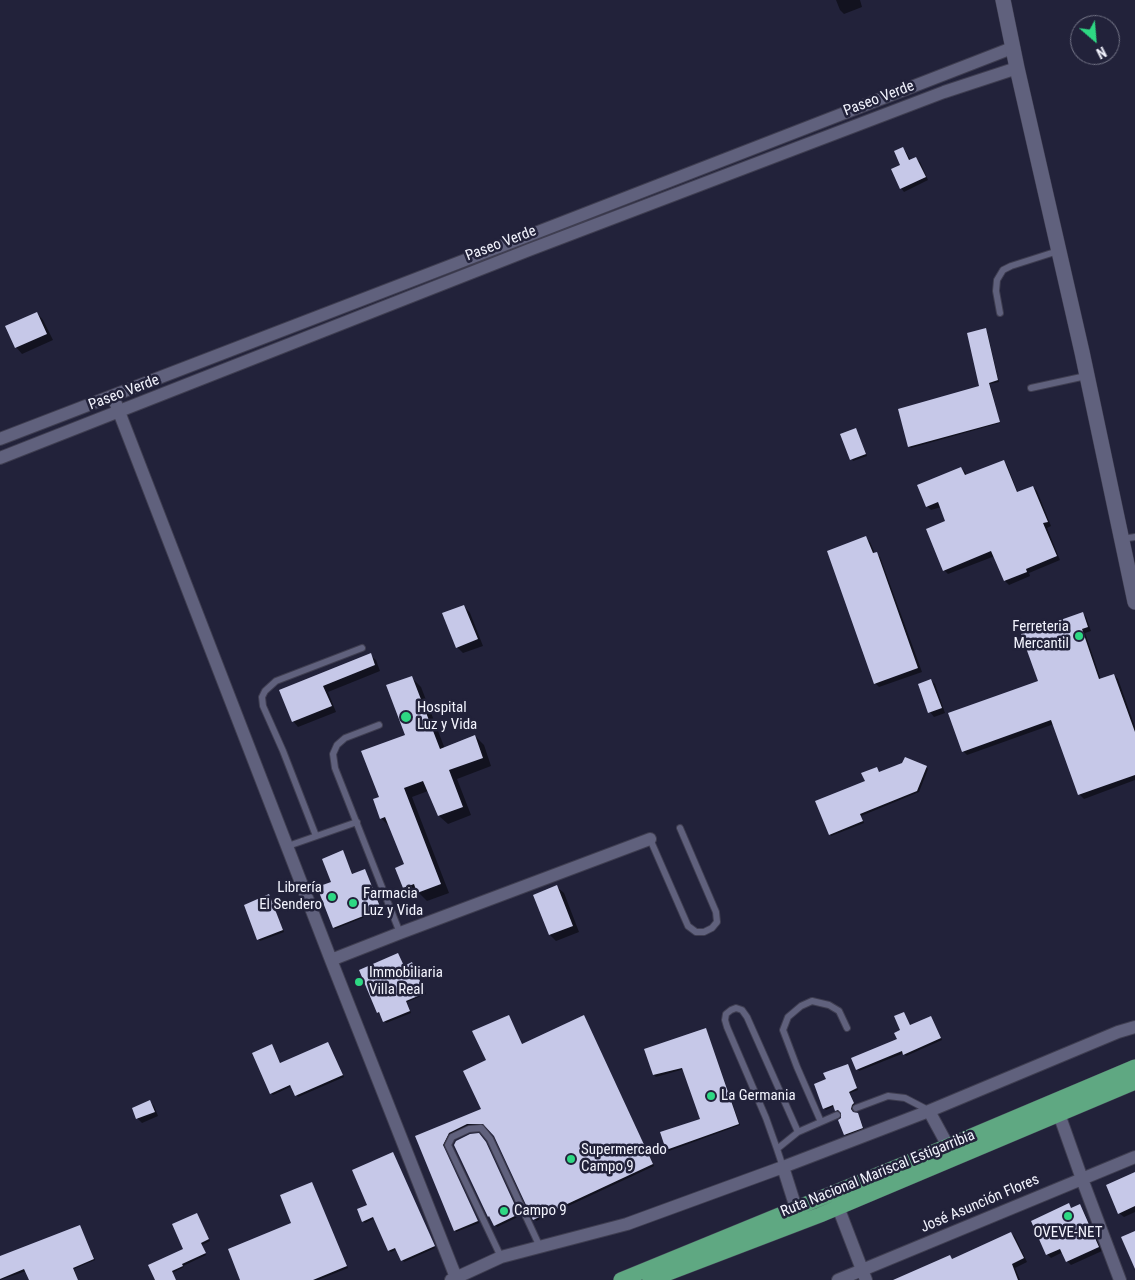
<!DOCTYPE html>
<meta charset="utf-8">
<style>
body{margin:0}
#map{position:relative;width:1135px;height:1280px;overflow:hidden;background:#22223a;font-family:"Roboto Condensed",sans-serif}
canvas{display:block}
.north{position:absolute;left:1070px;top:15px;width:50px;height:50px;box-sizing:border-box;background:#22223a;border:1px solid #757688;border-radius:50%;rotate:153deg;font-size:14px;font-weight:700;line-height:20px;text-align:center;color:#f2f3fd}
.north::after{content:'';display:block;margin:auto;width:18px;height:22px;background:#2ed883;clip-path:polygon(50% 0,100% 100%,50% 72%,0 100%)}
</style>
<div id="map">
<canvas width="1135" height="1280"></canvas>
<div class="north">N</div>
</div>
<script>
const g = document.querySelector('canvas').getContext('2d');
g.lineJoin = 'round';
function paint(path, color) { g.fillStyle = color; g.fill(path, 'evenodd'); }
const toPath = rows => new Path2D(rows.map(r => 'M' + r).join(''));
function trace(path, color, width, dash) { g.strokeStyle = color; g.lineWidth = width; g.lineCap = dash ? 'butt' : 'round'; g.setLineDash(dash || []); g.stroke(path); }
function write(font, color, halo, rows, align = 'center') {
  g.font = font + ' "Roboto Condensed",sans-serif'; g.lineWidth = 5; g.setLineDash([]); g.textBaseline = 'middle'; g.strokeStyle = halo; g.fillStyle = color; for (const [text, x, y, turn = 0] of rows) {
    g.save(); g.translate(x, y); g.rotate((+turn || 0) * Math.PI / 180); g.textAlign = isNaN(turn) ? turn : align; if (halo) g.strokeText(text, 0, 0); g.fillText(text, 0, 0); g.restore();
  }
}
paint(toPath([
 [836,0,860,0,862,7,844,14,840,10],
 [902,148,906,152,911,161,916,159,920,162,928,180,904,192,901,188],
 [37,313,43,320,53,340,22,354,16,347],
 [985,330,987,331,999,382,990,384,1000,423,911,448,909,447,980,387],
 [857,431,867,456,853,461,842,435],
 [1003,461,1007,465,1018,493,1033,487,1037,491,1051,526,1047,528,1060,560,1029,573,1030,576,1009,585,1005,581,995,556,948,574,944,570,947,522,941,507,931,510,927,506,961,468,965,472,967,476],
 [866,538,870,542,875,554,876,553,880,557,922,672,879,687,875,683],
 [464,606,470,613,483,646,463,653,457,647],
 [1082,613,1086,617,1091,631,1085,633,1101,680,1114,675,1118,679,1135,727,1135,780,1084,799,1080,795,1054,724,967,755,963,751,1039,682],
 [370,655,376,660,380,671,328,692,336,712,298,727,293,721,281,691],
 [412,678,421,687,445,749,475,736,484,745,491,766,457,779,471,815,448,824,439,816,428,791,412,797,449,893,427,901,419,893,412,896,404,887,405,865,390,827,381,818,380,798,407,736],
 [931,680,935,684,945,713,934,717,930,712,919,684],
 [926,767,928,769,919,792,861,816,864,823,831,836,830,834,877,768,880,774],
 [343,852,353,875,365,870,366,872,382,910,335,929,334,927,332,883],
 [557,887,564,893,579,932,556,941,550,935],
 [269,896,284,932,260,941,259,939],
 [398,955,404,967,412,963,414,965,426,994,407,1002,411,1013,386,1023,381,1013,379,1014,378,1012],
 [904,1013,911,1027,931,1018,942,1040,906,1056,904,1053,859,1071,852,1058,898,1040,902,1031],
 [510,1018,522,1045,585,1018,654,1166,536,1221,495,1135,486,1125,469,1126,451,1134,444,1148,479,1223,456,1232,416,1137,483,1109,487,1061],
 [706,1029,707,1031,740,1125,669,1151,667,1150,661,1133,701,1119,684,1069,656,1077,654,1075,646,1050],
 [328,1043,344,1077,298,1097,292,1086,273,1095,271,1093,272,1046,281,1064],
 [848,1065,858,1090,850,1093,855,1105,853,1107,852,1112,859,1116,864,1129,847,1136,845,1134,841,1111,838,1112,834,1106,826,1110,824,1108,827,1080],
 [150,1102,154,1106,158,1116,142,1123,138,1119,133,1109],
 [487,1145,520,1216,497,1227,489,1216],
 [394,1155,435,1248,404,1262,397,1249,391,1252,389,1251,375,1218,365,1223,363,1221,369,1205],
 [1135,1173,1135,1212,1124,1217,1119,1213],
 [312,1183,348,1268,318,1280,242,1280,293,1224],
 [1068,1205,1073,1209,1080,1206,1083,1210,1102,1251,1071,1265,1067,1261,1063,1252,1051,1258,1047,1254],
 [197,1214,210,1241,202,1245,206,1255,183,1266,184,1267,172,1273,176,1280,157,1280,185,1249],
 [80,1226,95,1260,74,1269,78,1280,30,1280,26,1271,0,1280,0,1257],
 [1011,1233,1015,1237,1027,1262,1015,1268,1020,1280,896,1280,950,1256,953,1260]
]), '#0007');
paint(toPath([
 [903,147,909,160,916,157,926,177,900,189,891,169,900,165,894,151],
 [37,312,47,334,15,348,5,326],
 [986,328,998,380,989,383,1000,422,908,447,898,409,979,386,967,333],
 [856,428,866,454,850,460,840,434],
 [1004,460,1017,492,1033,486,1048,522,1043,523,1057,556,1026,569,1027,572,1004,581,991,551,943,571,926,529,945,521,938,502,926,507,917,485,961,467,965,475],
 [866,536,873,553,877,552,918,668,874,684,827,551],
 [464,605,478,639,456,648,442,613],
 [1083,612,1088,627,1082,629,1099,679,1114,674,1135,732,1135,775,1078,795,1051,720,962,752,948,713,1038,681,1021,634],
 [371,653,375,665,323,686,332,706,292,722,279,690],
 [412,676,440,749,475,735,483,758,449,770,463,807,438,816,423,781,404,788,441,884,417,893,414,884,403,888,395,868,404,864,385,817,380,819,373,799,379,797,361,751,405,735,386,685],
 [931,679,942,708,928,713,918,684],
 [905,757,927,766,917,791,860,814,863,821,829,835,815,801,865,781,861,773,877,767,879,772,902,763],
 [343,850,352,874,365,869,381,909,333,928,317,887,331,882,322,859],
 [557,885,573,926,549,935,533,895],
 [269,894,283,930,257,940,244,905],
 [398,953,404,966,412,962,425,993,406,1001,410,1011,383,1022,379,1012,377,1013,359,970],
 [904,1012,910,1025,931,1016,941,1038,903,1055,902,1051,856,1070,851,1058,897,1039,894,1033,900,1030,894,1016],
 [509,1015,522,1044,584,1015,653,1164,533,1220,494,1136,483,1124,467,1124,449,1133,443,1145,478,1221,454,1231,415,1136,481,1109,463,1071,486,1060,472,1031],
 [706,1028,739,1124,666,1150,660,1132,700,1119,682,1068,653,1075,644,1049],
 [328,1042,343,1075,295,1096,290,1085,270,1094,252,1053,272,1044,280,1063],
 [848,1064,857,1088,849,1092,854,1103,852,1105,851,1109,853,1112,858,1113,863,1128,844,1135,838,1120,841,1118,841,1113,838,1110,835,1111,833,1105,823,1109,814,1084,826,1079,823,1073],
 [150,1100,155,1112,136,1119,132,1108],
 [479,1133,486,1142,519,1214,494,1226,489,1216,488,1217,454,1145,456,1141,470,1134],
 [393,1152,435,1246,401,1261,395,1248,388,1251,373,1217,362,1222,357,1209,367,1205,352,1170],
 [1135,1172,1135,1206,1118,1214,1106,1185],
 [312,1182,347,1266,313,1280,240,1280,228,1249,291,1223,280,1195],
 [1069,1203,1071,1208,1080,1204,1099,1247,1066,1262,1060,1249,1046,1255,1031,1221],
 [197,1213,209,1239,201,1243,206,1253,182,1264,183,1266,172,1271,176,1280,155,1280,148,1265,183,1249,172,1224],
 [80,1225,94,1259,73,1268,78,1280,29,1280,24,1269,0,1279,0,1256],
 [1135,1231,1135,1269,1121,1237],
 [1011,1232,1024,1258,1012,1264,1018,1280,893,1280,950,1255,952,1259]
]), '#c6c8e8');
const service = toPath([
 [1000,313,996,291,997,280,1003,270,1011,266,1058,251],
 [1031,388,1086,376],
 [1122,539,1135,537],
 [379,725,345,738,337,745,333,754,335,768,400,933],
 [316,836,283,751,263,706,262,697,265,691,276,681,362,648],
 [650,839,688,926,696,932,704,932,712,928,717,922,716,912,680,828],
 [288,846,357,822],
 [856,1108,888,1096,905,1098,928,1110],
 [821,1122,797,1067,783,1030,788,1017,801,1006,812,1001,829,1005,839,1011,847,1028],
 [777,1149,766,1118,727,1027,725,1020,726,1014,731,1010,736,1008,742,1010,747,1017,798,1132],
 [783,1167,777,1149,798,1132,837,1115],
 [501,1257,448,1145,452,1137,469,1129,481,1128,490,1139,540,1247]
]);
const minor = toPath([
 [116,404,331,960,457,1280],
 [0,439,525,237,1012,48],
 [0,458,529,250,944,92,1017,68],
 [331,960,400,933,650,839],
 [929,1111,948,1146],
 [1059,1114,1082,1179,1120,1280],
 [783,1167,929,1111,1118,1032,1135,1027],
 [838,1207,866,1280],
 [451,1280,501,1257,627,1224,783,1167,796,1208],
 [838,1280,1135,1157]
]);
const tertiary = toPath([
 [1003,0,1017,68,1082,352,1135,602]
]);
const trunk = toPath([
 [621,1280,948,1146,1135,1067],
 [650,1280,820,1215,1135,1082]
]);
trace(service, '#3f3e51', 8);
trace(minor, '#3f3e51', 14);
trace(tertiary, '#3f3e51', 16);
trace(trunk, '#3f3e51', 16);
trace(service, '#60617d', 6);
trace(minor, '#60617d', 12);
trace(tertiary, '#60617d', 15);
trace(trunk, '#5fa882', 15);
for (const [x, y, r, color] of [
 [1079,636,5,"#2ed883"],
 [406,717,6,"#2ed883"],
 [332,897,5,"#2ed883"],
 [353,903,5,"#2ed883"],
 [359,982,5,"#2ed883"],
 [711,1096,5,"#2ed883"],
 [571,1159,5,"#2ed883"],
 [504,1211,5,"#2ed883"],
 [1068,1216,5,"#2ed883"]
]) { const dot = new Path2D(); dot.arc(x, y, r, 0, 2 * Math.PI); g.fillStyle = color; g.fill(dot); trace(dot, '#22223a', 2); }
write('15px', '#f2f3fd', '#22223a', [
 ["Paseo Verde",879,99,-21],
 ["Paseo Verde",501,244,-21],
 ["Paseo Verde",124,393,-21],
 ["Ruta Nacional Mariscal Estigarribia",878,1174,-22],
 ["José Asunción Flores",980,1204,-23]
]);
write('15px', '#f2f3fd', '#22223a', [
 ["Ferreteria",1069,627,"right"],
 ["Mercantil",1069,644,"right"],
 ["Hospital",417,708],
 ["Luz y Vida",417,725],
 ["Librería",322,888,"right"],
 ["El Sendero",322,905,"right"],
 ["Farmacia",363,894],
 ["Luz y Vida",363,911],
 ["Immobiliaria",369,973],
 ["Villa Real",369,990],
 ["La Germania",721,1096],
 ["Supermercado",581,1150],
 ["Campo 9",581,1167],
 ["Campo 9",514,1211],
 ["OVEVE-NET",1068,1233,"center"]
], 'left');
</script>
